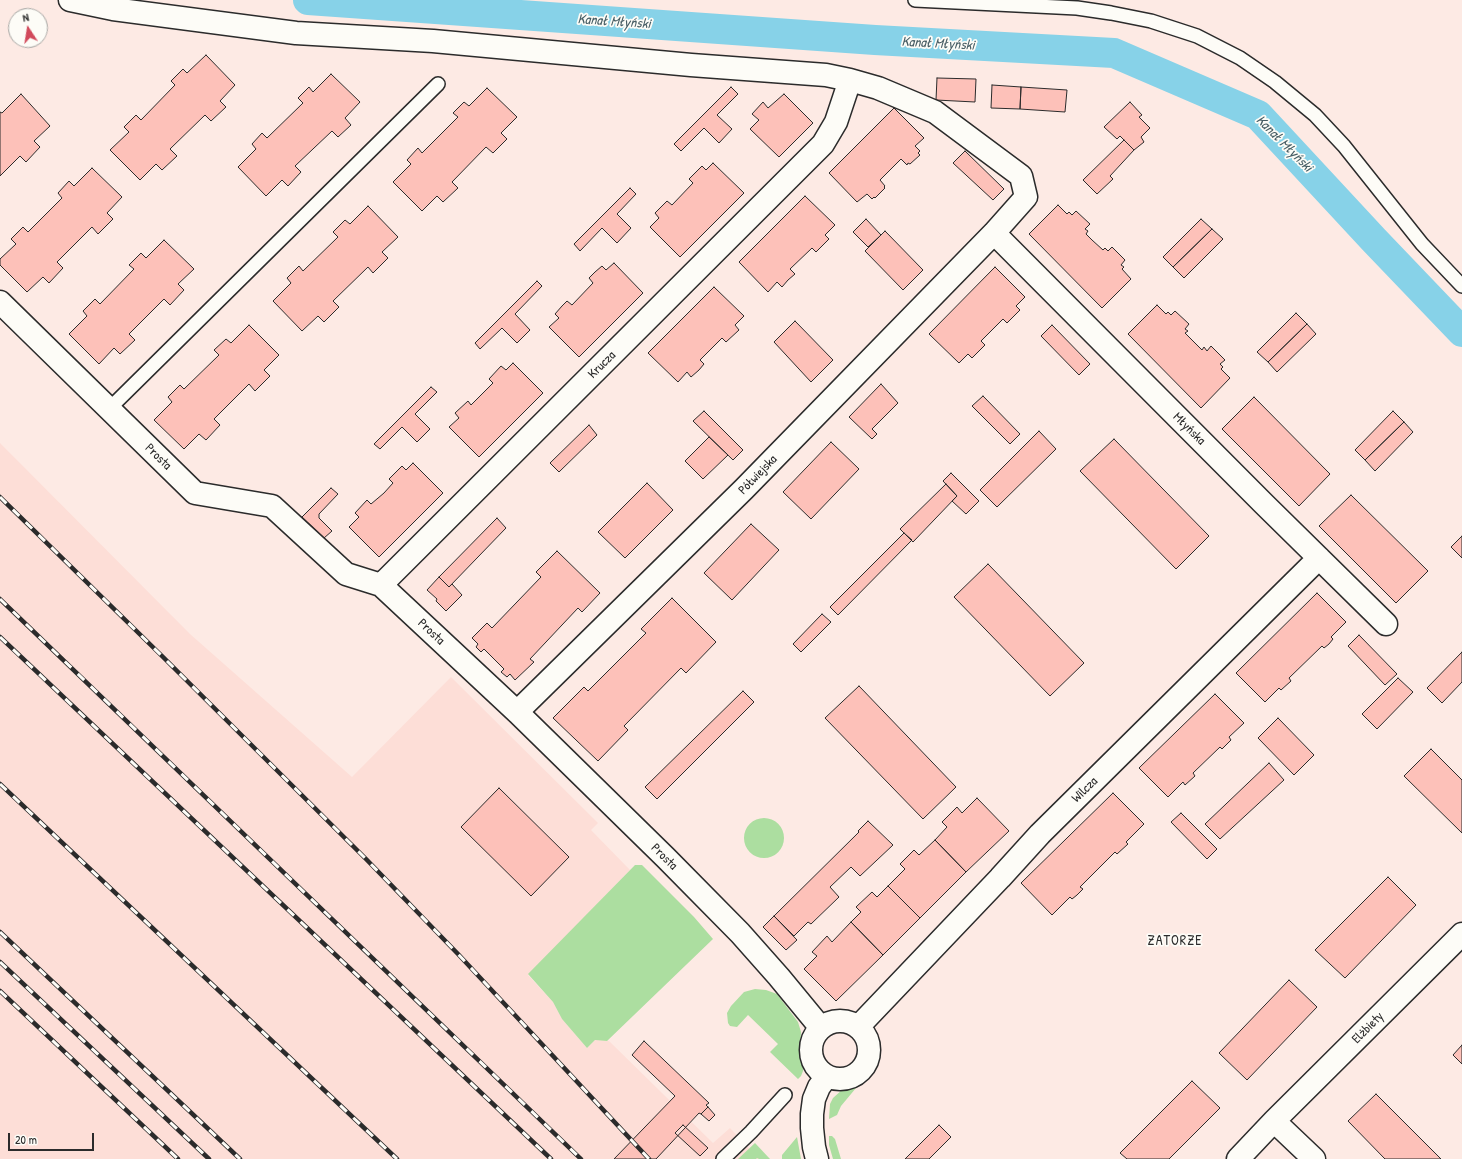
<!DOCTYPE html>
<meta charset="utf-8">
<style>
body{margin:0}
#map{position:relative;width:1462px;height:1159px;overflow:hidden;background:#fdeae4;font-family:"Patrick Hand",sans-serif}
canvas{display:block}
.north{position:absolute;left:8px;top:8px;width:40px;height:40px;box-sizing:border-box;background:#fdfcf7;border:1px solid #a9a8a5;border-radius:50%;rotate:348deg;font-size:11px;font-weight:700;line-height:16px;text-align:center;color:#2b2b2b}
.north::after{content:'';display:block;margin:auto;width:14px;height:18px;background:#d1495b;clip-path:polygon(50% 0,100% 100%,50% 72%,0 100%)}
.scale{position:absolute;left:8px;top:1133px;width:86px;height:18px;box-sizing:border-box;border:2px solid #2b2b2b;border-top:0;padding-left:5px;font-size:12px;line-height:14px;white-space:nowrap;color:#2b2b2b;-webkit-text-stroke:3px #fdfcf7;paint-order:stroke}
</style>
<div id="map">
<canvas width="1462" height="1159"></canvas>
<div class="north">N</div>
<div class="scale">20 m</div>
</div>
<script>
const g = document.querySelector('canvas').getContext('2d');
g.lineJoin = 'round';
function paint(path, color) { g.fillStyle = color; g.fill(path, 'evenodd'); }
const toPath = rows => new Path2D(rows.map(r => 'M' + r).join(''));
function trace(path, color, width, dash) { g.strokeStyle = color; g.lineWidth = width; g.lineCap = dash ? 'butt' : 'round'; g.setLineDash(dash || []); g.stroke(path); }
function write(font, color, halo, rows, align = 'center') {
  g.font = font + ' "Patrick Hand",sans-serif'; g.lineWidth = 3.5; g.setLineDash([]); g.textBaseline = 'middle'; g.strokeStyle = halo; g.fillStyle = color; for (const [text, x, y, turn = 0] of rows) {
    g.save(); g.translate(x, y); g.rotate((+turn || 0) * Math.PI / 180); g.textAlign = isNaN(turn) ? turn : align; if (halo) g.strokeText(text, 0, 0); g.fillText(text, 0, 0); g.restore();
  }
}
paint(toPath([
 [0,443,190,634,352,777,451,677,598,823,591,830,630,870,528,975,553,1002,562,1019,587,1048,595,1040,609,1041,713,1143,730,1128,759,1159,0,1159]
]), '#fdded7');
paint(toPath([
 '744 838a20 20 0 1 1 40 0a20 20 0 1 1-40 0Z',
 [635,865,642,865,694,917,713,939,607,1041,595,1040,587,1048,562,1019,553,1002,528,974],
 [755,989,766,990,777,994,798,1022,801,1032,800,1050,804,1065,803,1071,801,1076,798,1079,770,1052,778,1044,748,1015,737,1027,730,1026,728,1023,727,1013,731,1006,744,992],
 [866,1076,841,1106,837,1115,829,1119,830,1104,833,1098,843,1089,860,1081],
 [829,1136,832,1136,835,1139,841,1159,833,1159,829,1145],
 [797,1137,801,1159,782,1159,782,1155],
 [755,1143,770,1159,759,1159,757,1158,756,1159,738,1159]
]), '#acdea0');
trace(toPath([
 [308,0,875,40,1114,53,1258,115,1374,240,1462,332]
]), '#87d2e8', 30);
const building = toPath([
 [206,55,235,85,220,101,226,107,211,121,205,115,170,149,177,156,162,170,156,164,140,180,110,150,129,132,124,127,136,115,141,120,175,85,171,81,183,69,187,73,206,55],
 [331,74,360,102,345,118,351,125,338,137,332,131,295,166,301,172,288,186,282,180,266,196,238,167,256,149,252,144,262,133,267,138,303,103,298,98,309,87,313,92,331,74],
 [937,78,976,79,975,102,936,100,937,78],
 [992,85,1021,87,1020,109,991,108,992,85],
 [731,87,738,94,717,115,732,129,719,143,704,128,681,151,674,144,731,87],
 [1021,87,1067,90,1065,112,1020,109,1021,87],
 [487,88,517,117,501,133,507,139,493,153,486,147,452,182,458,188,443,202,437,196,422,211,393,182,411,164,407,160,418,148,422,153,458,117,453,113,464,102,469,106,487,88],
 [21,94,50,126,34,141,40,147,26,162,20,156,0,176,0,112,2,113,21,94],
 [784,94,813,123,779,157,750,129,759,120,752,114,763,102,768,108,784,94],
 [1130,102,1142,115,1139,117,1150,128,1141,137,1144,142,1134,150,1120,136,1117,139,1104,127,1130,102],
 [894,108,924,138,915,146,920,151,918,153,920,155,910,164,908,163,907,165,901,159,880,180,885,186,884,187,885,188,875,198,874,197,872,199,867,194,857,202,829,173,894,108],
 [1124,140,1134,150,1110,176,1113,179,1097,194,1083,180,1124,140],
 [965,151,1004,189,993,200,953,163,965,151],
 [713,163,744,193,680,257,650,227,659,218,655,213,667,201,672,205,693,183,689,179,702,166,706,170,713,163],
 [92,168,122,197,107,213,113,219,98,234,92,227,57,262,63,268,49,283,43,277,27,292,0,265,0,259,16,244,11,239,23,227,28,232,62,198,58,193,69,181,74,186,92,168],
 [630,188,636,194,617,214,631,228,617,243,602,228,580,251,574,244,630,188],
 [805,196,835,225,825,235,829,239,816,252,812,248,790,269,795,274,788,280,782,287,777,282,768,292,739,262,805,196],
 [1058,205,1067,214,1069,212,1072,215,1076,211,1090,224,1085,229,1088,231,1086,234,1092,240,1103,250,1105,248,1108,251,1112,247,1125,260,1121,265,1124,267,1122,269,1131,279,1102,308,1029,234,1058,205],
 [368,206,398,237,382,252,388,258,373,273,368,267,333,301,339,307,324,322,318,316,302,331,273,301,291,283,287,278,299,266,303,271,338,237,333,232,345,220,350,224,368,206],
 [866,219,881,235,868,247,853,232,866,219],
 [1201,219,1212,229,1173,267,1163,257,1201,219],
 [1212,229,1223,239,1184,278,1173,267,1212,229],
 [885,231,923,270,903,290,865,251,885,231],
 [164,240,194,269,178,284,184,290,170,305,164,299,129,334,135,340,120,354,114,348,99,364,69,334,87,316,83,311,95,299,100,304,134,269,129,265,141,253,146,258,164,240],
 [614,263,643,293,579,357,549,327,559,318,555,314,562,306,567,301,572,305,593,283,589,278,595,272,602,266,606,270,614,263],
 [995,267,1025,297,1016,306,1020,310,1007,323,1003,319,981,341,985,345,972,358,968,354,959,363,929,334,995,267],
 [537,281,542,286,515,314,530,330,517,343,502,328,480,349,475,343,537,281],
 [714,287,744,316,735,325,739,330,726,342,722,338,700,360,704,364,699,370,691,377,687,372,678,382,648,353,714,287],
 [1157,305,1166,314,1168,312,1171,315,1175,311,1189,324,1185,329,1188,331,1185,333,1202,350,1204,347,1207,351,1211,346,1225,360,1220,364,1223,367,1221,369,1230,378,1201,408,1128,334,1157,305],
 [1296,313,1307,324,1268,362,1257,352,1296,313],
 [795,321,833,360,811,382,774,342,795,321],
 [1307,324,1316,334,1277,372,1268,362,1307,324],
 [249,325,279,355,264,370,270,376,255,391,249,384,214,419,220,425,206,440,199,434,184,449,154,420,172,402,168,397,180,385,184,389,219,355,214,350,226,339,231,343,249,325],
 [1052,325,1090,364,1079,375,1041,336,1052,325],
 [513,363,543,393,479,457,449,427,459,418,455,413,468,401,471,405,493,383,489,379,501,366,506,370,513,363],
 [881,384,898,403,872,429,877,434,872,439,849,417,881,384],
 [431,387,437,392,415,414,430,429,417,442,402,427,380,449,374,444,431,387],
 [983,396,1020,434,1010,444,972,406,983,396],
 [1254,397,1330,474,1299,506,1222,429,1254,397],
 [704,411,743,450,733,460,693,421,704,411],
 [1393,411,1404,422,1365,460,1355,450,1393,411],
 [1404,422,1413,432,1375,471,1365,460,1404,422],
 [589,425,597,435,559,472,550,463,589,425],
 [1039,431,1056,449,997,507,980,490,1039,431],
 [709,437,728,455,703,479,685,461,709,437],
 [1114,439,1209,536,1176,569,1080,471,1114,439],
 [831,442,859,469,811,519,783,492,831,442],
 [413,463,443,493,379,557,349,527,359,517,355,513,367,500,371,504,384,493,393,483,389,479,402,466,406,470,413,463],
 [951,473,979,501,966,514,952,501,957,496,943,481,951,473],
 [647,483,673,510,625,558,598,532,647,483],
 [946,484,957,496,913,542,900,529,946,484],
 [331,488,338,494,319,514,319,518,332,531,324,538,302,517,331,488],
 [1351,495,1428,571,1396,603,1319,526,1351,495],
 [497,518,506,528,449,587,439,577,497,518],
 [751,524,779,550,732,600,704,573,751,524],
 [904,533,912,540,838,615,830,607,904,533],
 [1462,536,1462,558,1451,547,1462,536],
 [557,551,600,593,582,612,578,608,530,659,534,662,515,680,510,674,507,677,501,672,504,669,484,649,481,652,476,647,478,644,472,638,487,623,492,628,541,577,536,572,557,551],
 [988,564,1084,663,1050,696,954,597,988,564],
 [439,577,449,587,452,584,462,595,446,611,436,601,437,599,427,590,439,577],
 [1317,593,1346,622,1331,637,1333,639,1329,644,1324,648,1322,646,1289,678,1291,681,1281,690,1279,688,1265,702,1236,673,1317,593],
 [672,598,716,642,686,673,681,668,624,726,628,730,598,761,553,718,584,687,588,691,646,633,641,629,672,598],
 [822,614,831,622,801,652,793,644,822,614],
 [1359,635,1397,674,1385,685,1348,646,1359,635],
 [1462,652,1462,682,1442,703,1427,688,1462,652],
 [1398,678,1413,692,1377,729,1362,714,1398,678],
 [859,686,956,787,923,819,825,718,859,686],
 [743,691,754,702,657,799,645,787,743,691],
 [1215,694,1244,723,1229,737,1231,740,1222,749,1220,747,1193,773,1195,776,1185,785,1183,782,1168,797,1139,768,1215,694],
 [1278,718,1314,755,1294,775,1258,738,1278,718],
 [1431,749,1462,780,1462,833,1404,776,1431,749],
 [1269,763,1284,780,1220,839,1205,824,1269,763],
 [499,788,569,857,531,896,461,827,499,788],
 [1113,793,1144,824,1126,842,1128,844,1117,854,1115,852,1080,887,1083,889,1077,895,1072,899,1070,897,1052,915,1021,883,1113,793],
 [977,798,1009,831,966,872,935,840,947,827,942,822,957,807,962,813,977,798],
 [1181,813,1217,849,1207,859,1171,822,1181,813],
 [868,821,893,845,860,876,851,867,830,887,839,897,811,924,808,922,794,936,774,916,859,832,858,831,868,821],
 [935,840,966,872,920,918,888,886,905,869,900,864,914,850,919,855,935,840],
 [1388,877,1416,905,1345,978,1315,950,1388,877],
 [888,886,920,918,883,955,851,922,861,912,856,907,872,892,877,897,888,886],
 [774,916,797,940,786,950,763,927,774,916],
 [851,922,883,955,836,1001,804,969,817,956,812,952,827,936,832,942,851,922],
 [1289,980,1317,1007,1247,1080,1219,1053,1289,980],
 [644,1041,709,1103,706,1105,708,1107,701,1114,699,1113,656,1159,614,1159,675,1096,632,1055,644,1041],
 [1462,1045,1462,1064,1453,1055,1462,1045],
 [1192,1081,1220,1108,1169,1159,1127,1159,1120,1153,1192,1081],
 [1376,1094,1441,1159,1385,1159,1348,1121,1376,1094],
 [708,1107,715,1115,709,1121,701,1114,708,1107],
 [683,1125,708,1148,700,1156,675,1133,683,1125],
 [939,1125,951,1137,929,1159,905,1159,939,1125]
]);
paint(building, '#fdc1b9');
trace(building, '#2b2b2b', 1);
const service = toPath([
 [915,0,1077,8,1111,13,1151,21,1197,36,1240,58,1275,82,1315,115,1344,146,1422,244,1462,286],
 [109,409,438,84],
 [723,1159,751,1132,785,1095]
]);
const minor = toPath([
 [70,0,113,9,296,33,433,41,691,65,826,75,850,80,836,122,823,144,381,585],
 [994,233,1264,504,1386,624],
 [0,302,195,493,272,506,346,574,381,585,517,712,666,858,740,933,779,977,821,1028],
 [517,712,744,489,994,233,1026,197,1021,176,935,112,878,88,850,80],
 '811 1050a29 29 0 1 1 58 0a29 29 0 1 1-58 0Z',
 [858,1027,1000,878,1040,834,1319,558],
 [1274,1121,1314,1159],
 [817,1159,814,1147,812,1128,812,1114,814,1099,819,1087,827,1076],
 [1238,1159,1274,1121,1462,934]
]);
trace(service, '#2b2b2b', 16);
trace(minor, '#2b2b2b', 25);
trace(service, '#fdfcf7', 13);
trace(minor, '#fdfcf7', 22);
const rail = toPath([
 [0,497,163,657,366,859,458,954,649,1159],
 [0,599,581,1159],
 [0,637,551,1159],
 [0,784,397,1159],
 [0,932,240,1159],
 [0,962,209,1159],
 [0,991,178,1159]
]);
trace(rail, '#2b2b2b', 4.5);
trace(rail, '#fdfcf7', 3, [9]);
write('13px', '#2b2b2b', '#fdfcf7', [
 ["Krucza",602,365,-45],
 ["Młyńska",1189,429,45],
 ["Prosta",158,457,44],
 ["Półwiejska",758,475,-46],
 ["Prosta",431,632,43],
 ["Wilcza",1085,790,-45],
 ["Prosta",664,857,45],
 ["Elżbiety",1368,1028,-45]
]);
write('italic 14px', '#475d64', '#fdfcf7', [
 ["Kanał Młyński",614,22,4],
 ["Kanał Młyński",938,44,3],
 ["Kanał Młyński",1284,144,45]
]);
g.letterSpacing = '1px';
write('14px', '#2b2b2b', '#fdfcf7', [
 ["ZATORZE",1175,941]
]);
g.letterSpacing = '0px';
</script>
